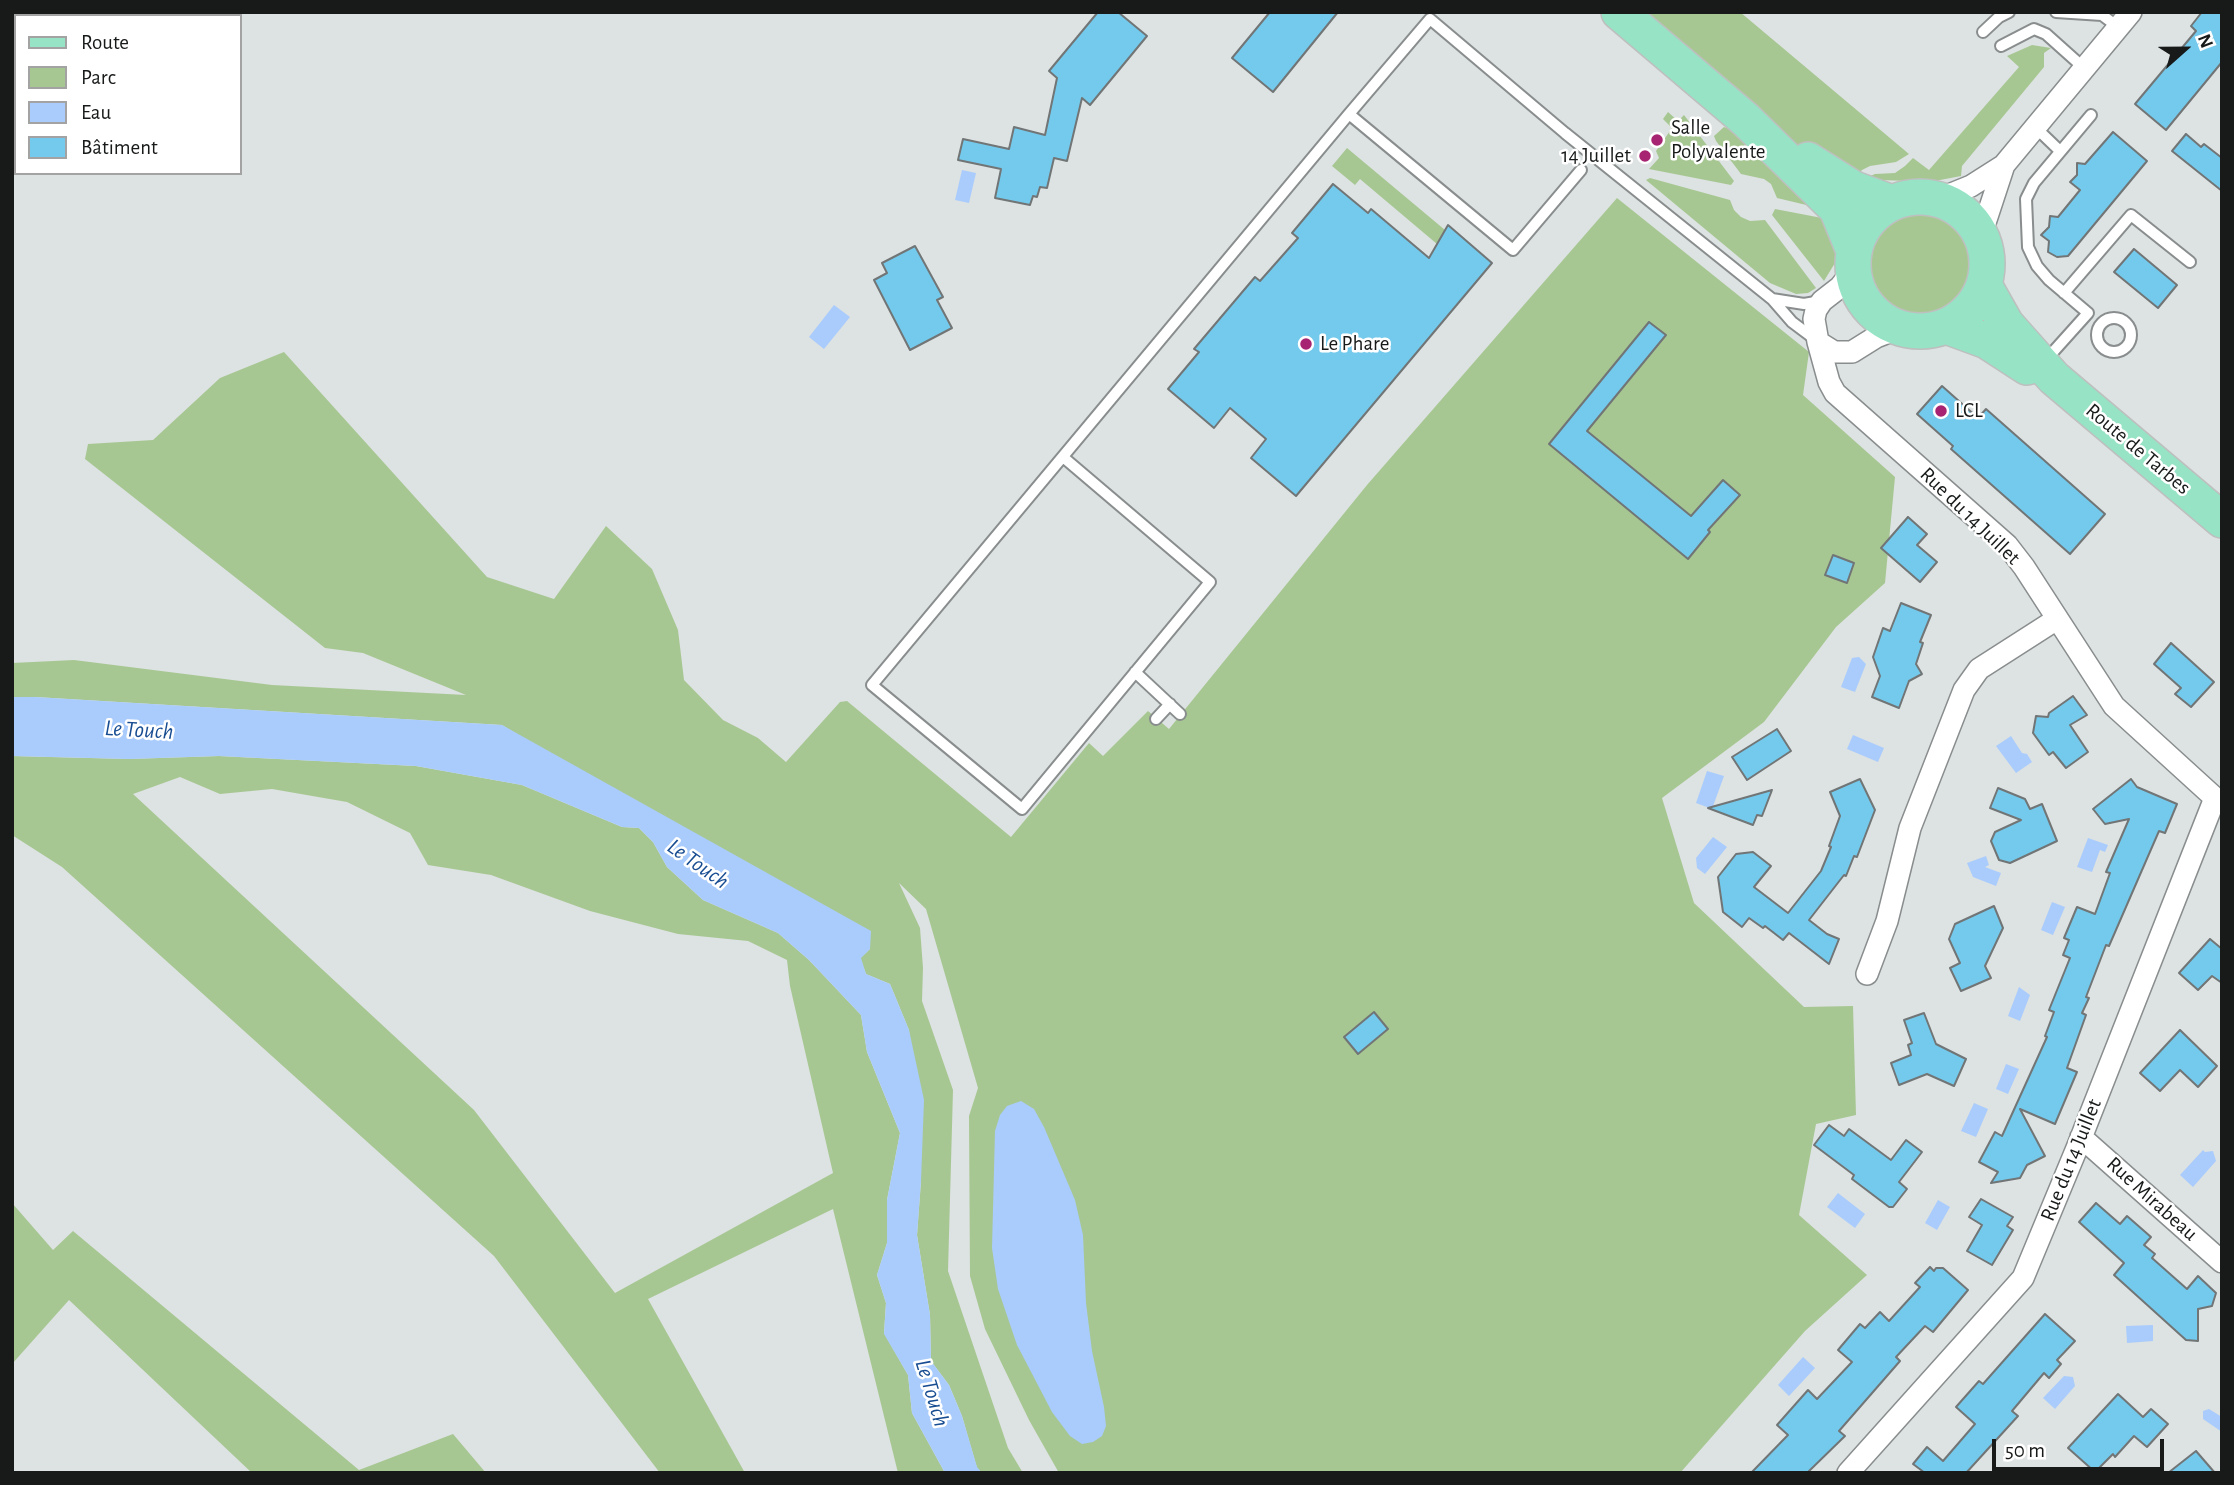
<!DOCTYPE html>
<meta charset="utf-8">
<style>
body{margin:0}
#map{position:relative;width:2234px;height:1485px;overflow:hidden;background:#dde2e2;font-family:"Alegreya Sans",sans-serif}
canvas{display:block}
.frame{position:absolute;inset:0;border:14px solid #181a1a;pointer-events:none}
.legend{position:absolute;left:14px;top:14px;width:228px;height:161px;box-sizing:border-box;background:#fff;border:2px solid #a3a3a3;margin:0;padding:9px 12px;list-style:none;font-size:21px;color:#181a1a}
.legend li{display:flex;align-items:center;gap:14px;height:35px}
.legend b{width:35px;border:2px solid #a3a3a3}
.north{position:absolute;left:2150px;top:14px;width:70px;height:70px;-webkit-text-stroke:5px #fff;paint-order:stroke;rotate:69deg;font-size:19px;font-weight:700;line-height:28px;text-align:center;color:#181a1a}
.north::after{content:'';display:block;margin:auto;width:24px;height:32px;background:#181a1a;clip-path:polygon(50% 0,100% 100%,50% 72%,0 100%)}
.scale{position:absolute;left:1992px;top:1439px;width:172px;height:32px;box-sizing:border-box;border:4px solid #181a1a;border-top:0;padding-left:9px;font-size:21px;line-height:24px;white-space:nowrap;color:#181a1a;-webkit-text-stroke:5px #fff;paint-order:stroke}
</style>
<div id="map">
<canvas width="2234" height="1485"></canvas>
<div class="frame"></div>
<ul class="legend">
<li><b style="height:9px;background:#97e3c5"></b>Route</li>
<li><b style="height:19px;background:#a7c792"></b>Parc</li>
<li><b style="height:19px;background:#aaccfc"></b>Eau</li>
<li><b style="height:19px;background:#74caec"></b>Bâtiment</li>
</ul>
<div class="north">N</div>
<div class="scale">50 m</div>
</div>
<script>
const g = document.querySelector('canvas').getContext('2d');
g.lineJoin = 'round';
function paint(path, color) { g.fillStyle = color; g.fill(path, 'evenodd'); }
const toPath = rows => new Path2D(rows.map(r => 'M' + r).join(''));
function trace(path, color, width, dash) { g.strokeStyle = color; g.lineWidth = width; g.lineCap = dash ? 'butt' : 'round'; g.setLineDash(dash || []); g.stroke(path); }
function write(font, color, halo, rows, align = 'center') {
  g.font = font + ' "Alegreya Sans",sans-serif'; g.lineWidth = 5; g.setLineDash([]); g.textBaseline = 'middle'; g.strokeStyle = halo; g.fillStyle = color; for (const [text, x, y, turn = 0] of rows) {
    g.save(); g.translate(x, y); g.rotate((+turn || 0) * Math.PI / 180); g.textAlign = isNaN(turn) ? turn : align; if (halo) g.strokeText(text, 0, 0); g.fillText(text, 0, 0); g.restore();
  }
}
paint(toPath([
 [1635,12,1740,12,1909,154,1896,162,1870,166,1862,170,1854,179,1804,152],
 [2032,45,2051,48,2044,53,2044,67,1967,160,1962,166,1961,176,1940,180,1910,181,1879,180,1868,177,1875,174,1895,173,1905,166,1913,158,1929,170,2019,67,2007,56],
 [1668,112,1678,121,1684,115,1734,181,1731,185,1649,169,1659,158,1656,151,1672,128,1663,119],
 [1724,127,1744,135,1819,208,1777,198,1771,184,1764,179,1741,174,1716,141,1714,136],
 [1347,148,1445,230,1437,244,1360,179,1355,185,1332,166],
 [1650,178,1730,200,1734,210,1741,217,1750,221,1765,220,1816,288,1808,293,1796,294,1770,283,1646,180],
 [1617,198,1809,352,1803,395,1895,477,1885,583,1836,627,1764,722,1662,798,1694,903,1804,1007,1853,1006,1856,1115,1816,1124,1799,1215,1867,1275,1805,1331,1680,1473,1059,1473,1029,1420,985,1329,970,1276,969,1116,978,1088,926,909,899,883,920,928,923,968,922,1001,953,1090,948,1271,1008,1448,1023,1473,982,1473,977,1468,962,1416,949,1385,931,1361,930,1315,917,1235,921,1181,909,1030,890,984,866,974,860,958,870,949,502,725,35,697,12,697,12,663,74,660,272,685,466,695,363,653,325,648,85,459,88,444,153,440,220,378,284,352,487,577,554,599,606,526,652,569,678,630,684,680,723,720,758,738,786,762,840,702,847,701,1011,837,1089,743,1103,756,1148,711,1169,729,1367,485],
 [1775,209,1822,218,1838,246,1838,258,1824,281,1772,215],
 '1868 265a52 52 0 1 1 104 0a52 52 0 1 1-104 0Z',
 [12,756,129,759,219,756,416,766,522,785,622,827,639,828,653,842,667,867,703,900,778,933,809,960,861,1015,867,1052,900,1133,887,1200,887,1243,877,1275,886,1303,884,1333,908,1375,912,1413,945,1473,898,1473,833,1209,648,1299,745,1473,660,1473,494,1256,62,867,12,835],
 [180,777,220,794,272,789,347,802,410,833,428,865,491,875,590,911,678,934,748,941,787,960,790,986,833,1173,615,1293,474,1110,133,794],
 [12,1203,53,1250,73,1231,359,1470,453,1434,486,1473,252,1473,69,1300,12,1364]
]), '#a7c792');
paint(toPath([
 [962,170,976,173,969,203,955,200],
 [834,305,850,317,824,349,809,337],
 [1859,657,1866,664,1855,692,1841,687,1852,658],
 [12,697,35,697,502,725,871,931,870,949,861,958,866,974,890,984,909,1030,924,1100,921,1181,917,1235,930,1315,931,1361,949,1385,962,1416,977,1467,982,1473,945,1473,912,1413,908,1375,884,1334,886,1303,877,1275,887,1243,887,1200,900,1133,867,1052,861,1015,809,960,778,933,703,900,667,867,653,842,639,828,622,827,522,785,416,766,219,756,129,759,12,756],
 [1853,735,1884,748,1878,762,1847,749],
 [2011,736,2022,753,2027,754,2032,762,2016,773,1996,746],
 [1707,771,1724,776,1712,809,1696,803],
 [1713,837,1727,847,1705,874,1697,868,1696,858],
 [2088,838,2108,845,2105,852,2100,850,2092,872,2077,867],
 [1986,856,1989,865,1985,867,2001,873,1996,886,1973,877,1967,863],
 [2052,902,2065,907,2053,935,2041,930],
 [2019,987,2030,995,2020,1021,2008,1016],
 [2006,1064,2019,1069,2008,1094,1996,1089],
 [1021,1101,1034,1109,1044,1127,1075,1200,1083,1235,1086,1303,1092,1351,1104,1407,1106,1426,1102,1436,1093,1442,1082,1444,1070,1436,1052,1412,1017,1345,998,1289,992,1248,995,1131,1000,1115,1007,1106],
 [1974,1103,1988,1109,1976,1137,1961,1131],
 [2203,1150,2205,1152,2213,1151,2216,1161,2193,1187,2180,1175],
 [1838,1193,1865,1214,1855,1228,1827,1207],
 [1938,1200,1950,1207,1937,1230,1925,1223],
 [2153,1325,2153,1341,2127,1343,2126,1326],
 [1803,1357,1815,1368,1789,1396,1778,1385],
 [2064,1376,2073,1377,2075,1386,2055,1409,2043,1398],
 [2209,1409,2222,1417,2222,1432,2203,1419,2203,1411]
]), '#aaccfc');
const building = toPath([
 [1098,12,1118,12,1147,36,1090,105,1082,98,1067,161,1054,158,1047,188,1040,187,1037,197,1033,196,1030,205,995,198,1001,169,958,160,963,139,1009,149,1014,127,1045,135,1057,78,1049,71,1098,12],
 [1270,12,1338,12,1273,92,1232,58,1270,12],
 [2202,12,2222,12,2222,62,2166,130,2135,104,2196,31,2191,26,2202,12],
 [2113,132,2147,161,2068,256,2057,257,2048,252,2049,241,2041,235,2049,227,2050,216,2058,217,2080,190,2070,182,2077,175,2077,163,2085,164,2113,132],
 [2186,134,2201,147,2204,144,2222,158,2222,191,2172,151,2186,134],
 [1333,184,1368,213,1371,209,1429,258,1448,225,1492,263,1296,496,1251,458,1266,439,1230,408,1214,428,1168,389,1199,352,1194,349,1255,277,1260,281,1298,238,1292,233,1333,184],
 [915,246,943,297,937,300,952,328,910,350,874,280,887,273,882,263,915,246],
 [2134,249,2177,285,2158,308,2114,272,2134,249],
 [1649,322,1666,335,1587,431,1691,516,1723,480,1740,495,1708,530,1710,532,1688,559,1549,444,1649,322],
 [1942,386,1978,418,1986,409,2105,514,2070,554,1951,449,1953,446,1917,414,1942,386],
 [1908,517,1927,534,1917,545,1937,562,1920,582,1881,548,1908,517],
 [1833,555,1854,563,1847,583,1825,575,1833,555],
 [1901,603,1931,615,1920,642,1923,643,1916,664,1922,674,1909,681,1899,708,1872,697,1880,676,1873,657,1883,628,1890,631,1901,603],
 [2171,643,2214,682,2191,707,2175,694,2181,688,2154,664,2171,643],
 [2073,696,2087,715,2070,725,2088,752,2066,768,2053,752,2049,755,2033,733,2036,716,2048,717,2049,713,2073,696],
 [1777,729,1791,751,1747,780,1732,757,1777,729],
 [1860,779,1875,810,1857,857,1854,856,1846,876,1844,875,1809,920,1827,934,1839,939,1829,964,1789,933,1783,940,1765,926,1763,928,1749,918,1742,927,1723,912,1718,877,1736,854,1753,852,1771,866,1754,887,1788,913,1821,871,1831,847,1829,846,1840,816,1830,792,1860,779],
 [2131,779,2137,787,2177,804,2165,833,2159,831,2109,946,2106,945,2086,997,2089,998,2082,1013,2086,1015,2067,1068,2077,1072,2055,1124,2020,1109,2045,1156,2027,1165,2020,1178,1991,1183,1998,1172,1979,1162,1995,1132,2002,1136,2047,1037,2045,1036,2054,1012,2049,1010,2070,958,2063,955,2069,940,2064,938,2077,907,2095,914,2110,873,2106,872,2129,819,2105,824,2093,809,2131,779],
 [1998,788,2025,799,2030,809,2042,804,2057,841,2010,863,1999,860,1991,841,1995,832,2021,820,1990,808,1998,788],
 [1772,790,1762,816,1757,815,1753,825,1708,808,1772,790],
 [1994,906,2003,928,1985,966,1991,978,1961,991,1950,968,1960,963,1949,939,1955,924,1994,906],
 [2210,939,2222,949,2222,983,2212,976,2198,990,2179,973,2210,939],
 [1374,1012,1388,1029,1358,1054,1344,1037,1374,1012],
 [1924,1013,1936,1044,1966,1059,1954,1086,1927,1074,1899,1085,1891,1063,1911,1055,1908,1045,1912,1043,1904,1020,1924,1013],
 [2180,1030,2217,1066,2198,1087,2180,1070,2160,1091,2140,1073,2180,1030],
 [1829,1125,1844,1136,1849,1129,1891,1160,1906,1140,1922,1152,1899,1182,1907,1189,1893,1207,1889,1207,1852,1179,1854,1175,1814,1145,1829,1125],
 [1981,1199,2013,1217,2007,1226,2013,1230,1992,1265,1967,1251,1982,1225,1969,1217,1981,1199],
 [2096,1203,2120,1224,2127,1216,2151,1237,2144,1245,2155,1254,2152,1258,2187,1289,2198,1276,2216,1293,2212,1306,2198,1309,2198,1341,2186,1340,2114,1275,2124,1263,2079,1222,2096,1203],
 [1930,1267,1934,1271,1936,1268,1943,1268,1968,1290,1933,1332,1925,1326,1896,1357,1900,1361,1839,1431,1845,1436,1807,1473,1751,1473,1788,1435,1777,1425,1808,1390,1817,1399,1852,1362,1838,1350,1860,1324,1865,1328,1880,1312,1889,1321,1920,1287,1915,1283,1930,1267],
 [2045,1314,2075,1341,2057,1360,2061,1364,2049,1378,2044,1373,2012,1411,2018,1416,1966,1473,1925,1473,1913,1464,1927,1447,1943,1461,1975,1424,1956,1407,1979,1381,1983,1384,2045,1314],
 [2118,1394,2143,1417,2151,1409,2168,1424,2147,1447,2134,1436,2115,1457,2113,1454,2095,1472,2068,1448,2118,1394],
 [2196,1451,2215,1473,2168,1473,2196,1451]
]);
paint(building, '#74caec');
trace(building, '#717576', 2);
const lane = toPath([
 [2056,12,2102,15,2118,27],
 [1983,32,1999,17,2009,12],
 [2001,46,2034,29,2046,34,2084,68],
 [1349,114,1513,250,1581,170],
 [2035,127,2060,151],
 [2064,293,2131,215,2190,262],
 [1772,299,1804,304,1821,301],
 '2097 335a17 17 0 1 1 34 0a17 17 0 1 1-34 0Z',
 [2044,362,2088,313,2049,280,2037,266,2028,247,2026,199,2034,183,2091,115],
 [1063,457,1210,582,1022,809,872,685,1349,114,1430,19,1565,133,1772,299,1792,322,1816,340],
 [1135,672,1180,714],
 [1156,719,1170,704]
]);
const street = toPath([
 [1939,199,1971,186,2004,165],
 [1981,235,2004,165,2131,12],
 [1854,269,1840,287,1822,301,1816,310,1814,319,1818,342,1834,352,1852,352,1876,337,1899,328],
 [1818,342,1829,382,1835,393,2007,545,2024,567,2114,706,2215,798],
 [1867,974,1887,921,1910,828,1964,690,1979,669,2057,619],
 [2081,1137,2222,1262],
 [1848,1473,2023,1278,2077,1148,2215,798,2222,803]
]);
const primary = toPath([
 [1619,12,1745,119,1837,209,1854,251],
 [1808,160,1854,189,1892,203],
 '1853 264a67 67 0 1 1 134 0a67 67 0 1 1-134 0Z',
 [1984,285,2006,324,2054,378,2222,520],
 [1946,326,1987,341,2027,367]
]);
trace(lane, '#898d8d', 14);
trace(street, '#898d8d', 24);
trace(primary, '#bebfbf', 38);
trace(lane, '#fff', 10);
trace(street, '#fff', 21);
trace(primary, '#97e3c5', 35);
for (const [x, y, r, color] of [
 [1657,140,7,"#a62472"],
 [1645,156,7,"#a62472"],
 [1306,344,7,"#a62472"],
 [1941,411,7,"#a62472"]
]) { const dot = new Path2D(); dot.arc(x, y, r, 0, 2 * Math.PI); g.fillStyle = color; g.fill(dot); trace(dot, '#fff', 2.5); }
write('21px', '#181a1a', '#fff', [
 ["Salle",1671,128],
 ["Polyvalente",1671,152],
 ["14 Juillet",1631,156,"right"],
 ["Le Phare",1320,344],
 ["LCL",1955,411]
], 'left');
write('21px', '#181a1a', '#fff', [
 ["Route de Tarbes",2138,449,40],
 ["Rue du 14 Juillet",1970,516,44],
 ["Rue du 14 Juillet",2071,1160,-68],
 ["Rue Mirabeau",2152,1199,42]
]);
write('italic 23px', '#184d92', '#fff', [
 ["Le Touch",139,730,3],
 ["Le Touch",698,864,35],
 ["Le Touch",932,1393,73]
]);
</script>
